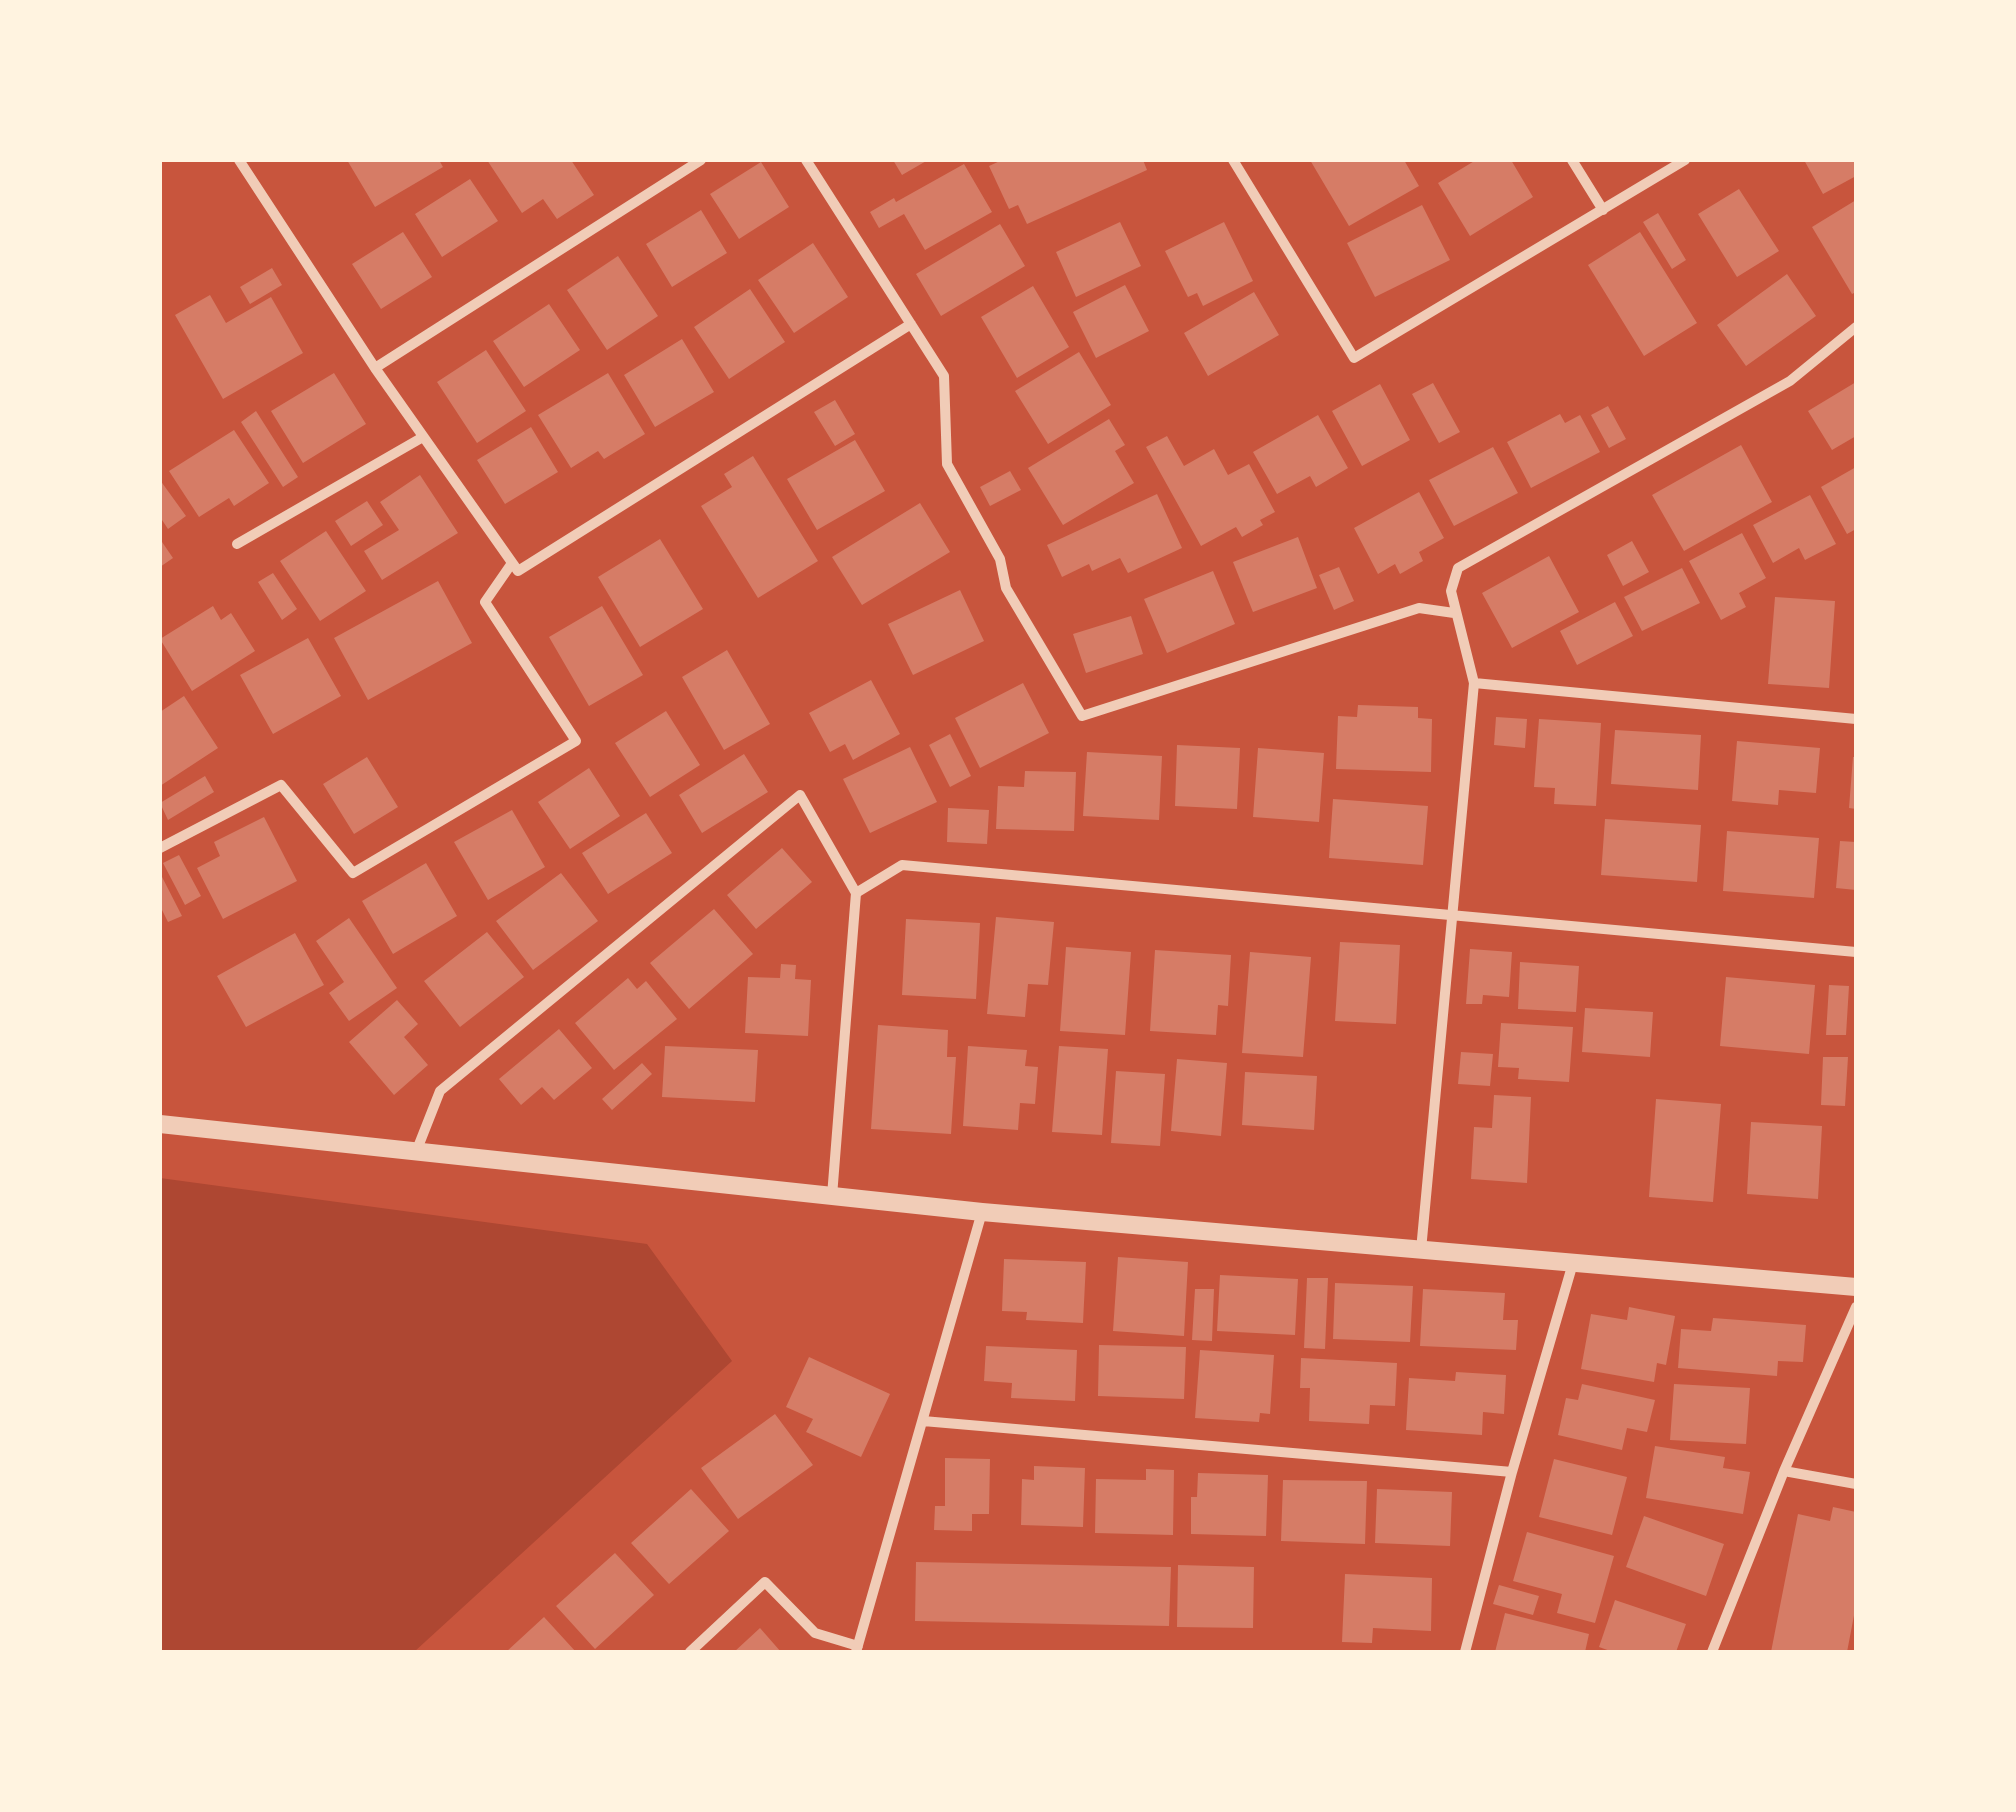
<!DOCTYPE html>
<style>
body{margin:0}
#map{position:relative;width:2016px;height:1812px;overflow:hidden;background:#c8553d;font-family:"Asap Condensed",sans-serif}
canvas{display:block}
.frame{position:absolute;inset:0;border:162px solid #fff3e0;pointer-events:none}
</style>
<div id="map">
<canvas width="2016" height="1812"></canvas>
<div class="frame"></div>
</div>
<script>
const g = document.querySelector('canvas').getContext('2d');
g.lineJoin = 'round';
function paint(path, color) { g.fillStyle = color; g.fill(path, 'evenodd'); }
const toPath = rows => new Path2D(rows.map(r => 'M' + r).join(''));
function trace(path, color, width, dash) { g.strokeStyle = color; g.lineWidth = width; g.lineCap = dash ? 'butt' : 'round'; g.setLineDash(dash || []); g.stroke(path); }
paint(toPath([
 [160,1178,647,1244,732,1361,414,1652,160,1652]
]), '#ae4732');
paint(toPath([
 [347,160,439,160,443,167,375,207],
 [487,160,571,160,594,195,557,219,543,199,522,213],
 [893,160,928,160,902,175],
 [1002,160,1143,160,1147,170,1027,224,1018,205,1009,209,989,166],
 [1310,160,1404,160,1419,186,1349,226],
 [1476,160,1511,160,1533,197,1470,236,1438,183],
 [1804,160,1856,160,1856,176,1823,194],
 [761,162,789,207,739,239,710,194],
 [964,164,992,212,925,250,904,214,879,228,870,212,894,198,896,202],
 [470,179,498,221,442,257,415,214],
 [1739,189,1779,251,1737,277,1698,214],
 [1856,200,1856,292,1852,294,1812,227],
 [1422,205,1450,260,1375,297,1347,243],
 [701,210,727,253,672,287,646,244],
 [1658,213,1686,260,1672,269,1643,222],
 [1120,222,1141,266,1076,297,1056,252],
 [1224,222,1253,281,1203,306,1197,293,1188,297,1165,251],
 [1000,224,1025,266,941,316,916,274],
 [403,232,432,277,381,309,352,264],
 [1640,232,1697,323,1644,356,1588,265],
 [813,243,848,297,794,333,758,280],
 [618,256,658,316,607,350,567,290],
 [272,268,282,285,250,304,240,287],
 [1787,274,1816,316,1746,366,1717,325],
 [1125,285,1149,331,1096,358,1073,312],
 [1033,286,1069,347,1017,378,981,317],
 [750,289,785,342,729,379,694,327],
 [1254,292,1279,335,1208,376,1184,333],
 [210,295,226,323,271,297,303,353,223,399,175,315],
 [549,304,580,350,524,387,493,341],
 [682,339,714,392,655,427,624,375],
 [486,350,526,411,477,443,437,382],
 [1079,352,1111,405,1048,444,1015,391],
 [334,373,366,424,303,463,271,411],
 [608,373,645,434,604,459,598,451,571,468,538,415],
 [1856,382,1856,436,1832,450,1808,411],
 [1433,383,1460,432,1439,443,1412,394],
 [1380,384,1410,440,1362,466,1332,411],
 [835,400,855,434,835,446,814,412],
 [1608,406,1626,439,1609,448,1591,415],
 [256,411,298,477,283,487,241,422],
 [1560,414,1565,423,1580,415,1600,452,1531,488,1507,442],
 [1318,415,1348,468,1316,487,1310,476,1277,494,1253,452],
 [1109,419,1125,445,1115,451,1134,483,1063,525,1028,468],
 [531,427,558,472,505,504,477,460],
 [234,430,269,483,234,506,229,498,199,517,169,471],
 [1167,436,1184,466,1214,449,1228,475,1249,464,1275,512,1260,520,1263,525,1242,537,1236,527,1201,546,1146,447],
 [855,440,885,491,817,530,787,479],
 [1741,445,1772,502,1684,551,1652,495],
 [1493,447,1518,493,1454,526,1429,480],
 [753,456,818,561,758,598,701,506,732,487,724,474],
 [1856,467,1856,529,1847,534,1821,487],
 [1010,471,1021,490,990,506,980,487],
 [420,475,458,533,382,580,364,551,399,530,380,502],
 [160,480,186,516,168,529,160,517],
 [1419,492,1444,538,1419,552,1423,561,1400,574,1395,564,1378,574,1354,528],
 [1157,494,1182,548,1128,573,1120,558,1092,571,1089,564,1062,577,1047,545],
 [1810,495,1836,544,1805,560,1799,548,1773,563,1753,525],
 [367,501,383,525,351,546,335,521],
 [920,503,950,552,862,605,832,557],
 [326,531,366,591,320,621,280,561],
 [1742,533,1766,578,1739,593,1746,607,1721,620,1689,561],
 [1298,537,1317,588,1253,612,1233,562],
 [160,539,173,558,160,567],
 [660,539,703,609,640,647,598,577],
 [1632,541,1649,572,1623,586,1607,555],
 [1549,556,1579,612,1512,648,1482,593],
 [1339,567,1354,601,1334,610,1319,575],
 [1682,568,1700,603,1642,631,1624,597],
 [1213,571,1235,624,1167,653,1144,599],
 [273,573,297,609,282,620,258,582],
 [438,581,472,643,368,700,334,638],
 [960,590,984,641,913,675,888,624],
 [1775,597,1835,601,1829,688,1768,684],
 [1615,602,1633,636,1577,665,1560,631],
 [213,606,221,620,231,613,255,651,192,691,160,639],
 [602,606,643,675,589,706,549,637],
 [1131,616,1143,654,1086,673,1073,634],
 [308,638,341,696,273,734,240,675],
 [727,650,770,724,724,750,682,677],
 [871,680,900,734,853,760,845,744,830,752,809,713],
 [1023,683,1049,733,980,768,955,718],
 [184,696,218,748,160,786,160,712],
 [1358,705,1418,707,1418,718,1432,719,1431,772,1336,769,1338,716,1357,717],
 [666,711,700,765,650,797,615,743],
 [1496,717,1527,719,1525,748,1494,745],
 [1539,719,1601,723,1596,806,1554,804,1555,788,1534,787],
 [1615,730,1701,735,1698,790,1611,784],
 [950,734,971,776,950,787,929,745],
 [1737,741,1820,748,1816,793,1779,790,1778,805,1732,801],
 [1177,745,1240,748,1237,809,1175,806],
 [910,747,937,802,870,833,843,779],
 [1258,748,1324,753,1319,822,1253,817],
 [1087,752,1162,756,1159,820,1083,816],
 [744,754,768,792,702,833,679,795],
 [367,757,398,807,354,834,323,784],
 [1853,757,1856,757,1856,809,1849,808],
 [589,768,620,816,570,849,538,802],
 [1025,771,1076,772,1074,831,996,829,998,786,1024,787],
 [205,776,214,792,168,820,160,803],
 [1333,799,1428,806,1423,865,1329,858],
 [948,808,989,810,987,844,947,842],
 [512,810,545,867,488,900,454,842],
 [646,813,672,853,608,894,582,853],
 [264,817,297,881,223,919,197,868,220,856,214,842],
 [1605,819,1701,825,1697,882,1601,875],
 [1727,831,1819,838,1814,898,1723,891],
 [1840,841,1856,842,1856,890,1836,888],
 [782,848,812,882,756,929,727,895],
 [179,855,201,896,185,905,163,863],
 [426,863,457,916,393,954,362,901],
 [160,873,182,916,168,922,160,906],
 [561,873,598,921,533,970,496,921],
 [714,909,753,954,689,1009,650,963],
 [996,917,1054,922,1048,985,1028,984,1025,1017,987,1014],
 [349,918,397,988,349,1021,329,993,344,982,316,941],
 [906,919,980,923,976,999,902,995],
 [487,932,524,977,460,1027,424,981],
 [295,933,324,985,246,1027,217,976],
 [1340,942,1400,945,1396,1024,1335,1021],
 [1066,947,1131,952,1125,1035,1060,1031],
 [1470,949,1512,952,1509,997,1483,995,1482,1004,1466,1004],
 [1155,950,1231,955,1228,1006,1218,1005,1216,1035,1150,1031],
 [1250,952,1311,957,1303,1057,1242,1053],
 [1520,962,1579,966,1576,1012,1518,1009],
 [781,964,796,965,795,979,811,980,808,1036,745,1033,748,977,780,978],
 [1726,977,1815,985,1809,1054,1720,1046],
 [628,978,637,989,646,981,677,1019,614,1070,575,1023],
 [1829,985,1849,986,1846,1035,1826,1035],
 [397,1000,418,1024,404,1037,428,1065,394,1095,349,1042],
 [1585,1008,1653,1012,1650,1057,1582,1052],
 [1501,1023,1573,1027,1569,1082,1518,1079,1519,1068,1498,1067],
 [878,1025,948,1030,947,1057,956,1057,951,1134,871,1129],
 [559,1029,592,1068,554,1100,542,1087,521,1105,499,1079],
 [665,1046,758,1050,755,1102,662,1097],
 [968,1046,1027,1050,1025,1066,1038,1067,1035,1104,1020,1103,1018,1130,963,1126],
 [1059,1046,1108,1049,1102,1135,1052,1132],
 [1461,1052,1493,1054,1490,1086,1458,1084],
 [1823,1057,1848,1057,1845,1106,1821,1105],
 [1177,1059,1227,1063,1221,1136,1171,1131],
 [642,1063,652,1074,612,1110,602,1099],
 [1116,1071,1165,1074,1160,1146,1111,1143],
 [1245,1072,1317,1076,1314,1130,1242,1125],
 [1494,1095,1531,1097,1527,1183,1471,1179,1474,1127,1492,1128],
 [1656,1099,1721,1104,1713,1202,1649,1197],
 [1751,1122,1822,1126,1818,1199,1747,1194],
 [1118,1257,1188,1262,1184,1336,1113,1331],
 [1004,1259,1086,1262,1083,1323,1026,1320,1027,1312,1002,1311],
 [1220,1275,1298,1279,1295,1335,1217,1331],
 [1307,1278,1328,1278,1325,1349,1304,1348],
 [1335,1283,1413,1286,1410,1342,1333,1339],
 [1195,1289,1214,1289,1212,1341,1192,1340],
 [1423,1289,1505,1293,1503,1320,1518,1320,1516,1350,1420,1346],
 [1629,1307,1675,1316,1666,1365,1657,1363,1654,1382,1581,1369,1591,1314,1627,1320],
 [1713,1318,1806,1325,1803,1362,1778,1361,1777,1376,1678,1368,1681,1329,1711,1331],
 [1099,1345,1186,1347,1184,1399,1098,1396],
 [986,1346,1077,1350,1075,1401,1011,1398,1012,1383,984,1381],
 [1200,1350,1274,1355,1270,1414,1260,1413,1259,1422,1195,1418],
 [809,1357,890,1394,861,1457,806,1432,813,1419,786,1407],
 [1301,1358,1397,1363,1395,1406,1370,1405,1369,1424,1309,1421,1310,1388,1300,1388],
 [1456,1372,1506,1375,1504,1414,1483,1412,1482,1435,1406,1430,1409,1378,1455,1381],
 [1582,1384,1655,1400,1647,1432,1627,1428,1622,1450,1558,1435,1566,1398,1578,1400],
 [1674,1384,1750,1388,1746,1444,1670,1440],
 [775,1414,813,1465,738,1519,701,1468],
 [1655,1446,1725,1457,1723,1468,1750,1472,1743,1514,1646,1498],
 [945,1458,990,1459,989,1514,972,1514,972,1531,934,1530,935,1506,945,1506],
 [1554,1459,1627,1477,1612,1535,1539,1517],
 [1034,1466,1085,1468,1083,1527,1021,1525,1022,1479,1034,1480],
 [1146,1469,1174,1470,1173,1535,1095,1533,1096,1479,1146,1480],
 [1198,1473,1268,1475,1266,1536,1191,1534,1191,1497,1197,1497],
 [1283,1480,1367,1481,1365,1544,1281,1541],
 [691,1489,729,1531,669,1584,631,1543],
 [1377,1489,1452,1492,1450,1546,1375,1543],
 [1833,1507,1856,1512,1856,1605,1847,1652,1771,1652,1798,1514,1830,1521],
 [1644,1516,1724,1544,1706,1596,1626,1567],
 [1527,1532,1614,1556,1595,1623,1557,1613,1562,1594,1513,1581],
 [615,1553,654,1595,595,1649,556,1606],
 [916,1562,1171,1567,1169,1626,915,1621],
 [1178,1565,1254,1567,1253,1628,1177,1627],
 [1345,1574,1432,1578,1431,1631,1373,1628,1372,1643,1342,1642],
 [1499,1585,1539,1596,1533,1615,1493,1604],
 [1615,1600,1686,1624,1676,1652,1613,1652,1599,1647],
 [1505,1613,1589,1634,1585,1652,1495,1652],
 [544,1617,576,1652,506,1652],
 [760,1628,781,1652,734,1652]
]), '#d67c66');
trace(toPath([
 [239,160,375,368,518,571,911,324],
 [806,160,944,376,947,464,1000,559,1006,588,1082,716,1419,608,1454,613],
 [1233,160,1354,358,1685,160],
 [1572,160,1603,210],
 [375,368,701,160],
 [237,544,423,437],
 [1474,683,1856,719],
 [160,848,281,785,353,873,576,741,485,602,512,563],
 [416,1152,440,1091,800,795,856,893],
 [832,1196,856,893,902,865,1856,952],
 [1421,1250,1474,683,1451,591,1458,568,1790,381,1856,327],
 [923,1421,1512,1472],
 [1784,1471,1856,1484],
 [690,1652,765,1582,815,1633,858,1646],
 [856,1652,982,1212],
 [1465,1652,1512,1472,1573,1263],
 [1712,1652,1784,1471,1856,1307]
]), '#f1ccb7', 10);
trace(toPath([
 [160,1124,982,1212,1856,1287]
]), '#f1ccb7', 18);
</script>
